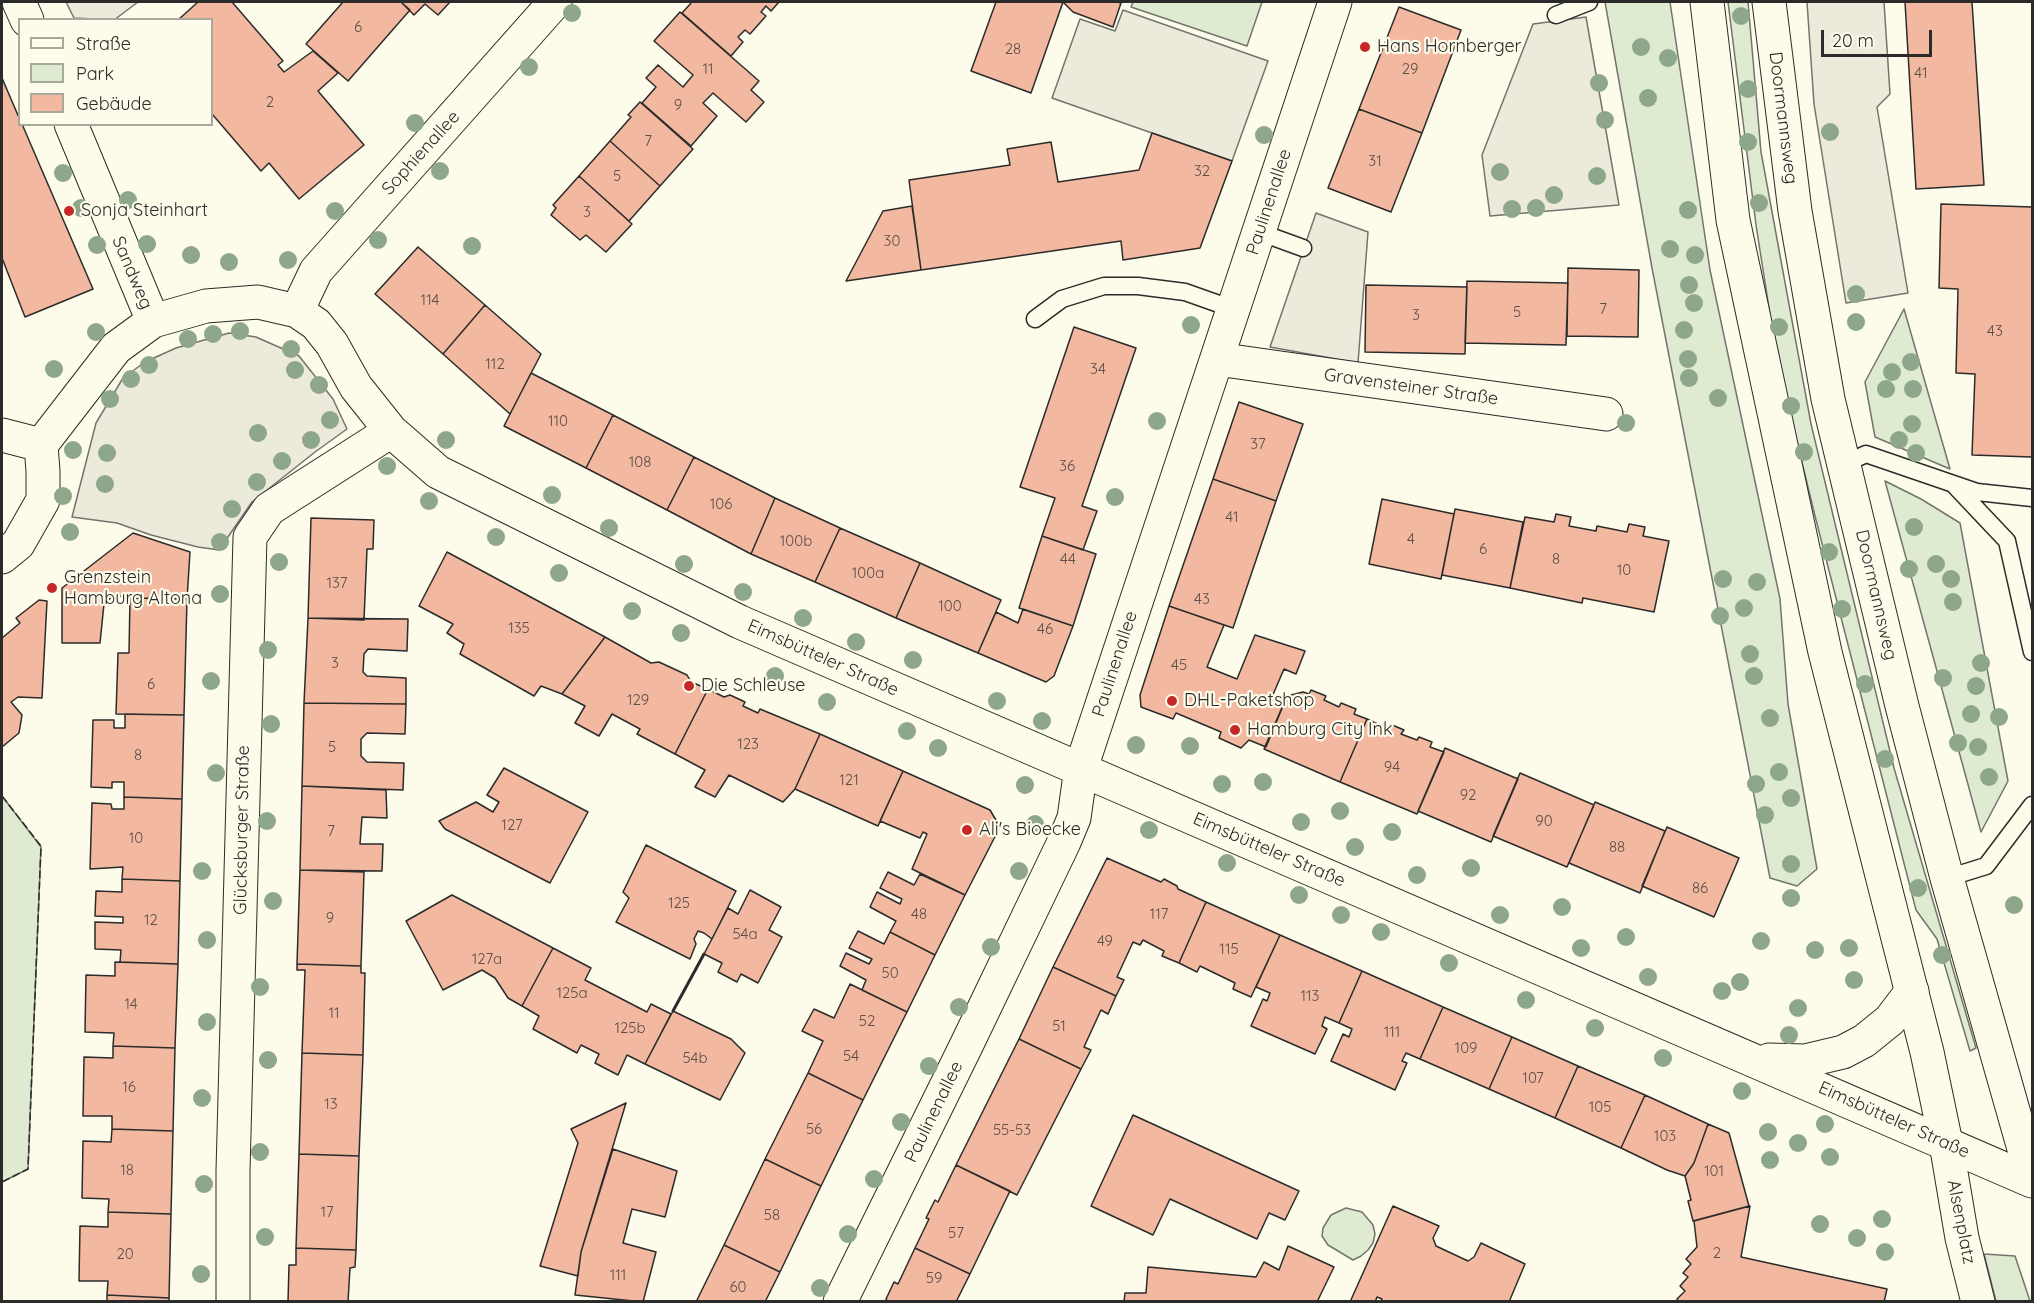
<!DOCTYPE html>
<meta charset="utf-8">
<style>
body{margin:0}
#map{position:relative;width:2034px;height:1303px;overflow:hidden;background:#fdfbea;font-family:Quicksand,sans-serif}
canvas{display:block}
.frame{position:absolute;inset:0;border:3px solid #2b2b2b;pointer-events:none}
.legend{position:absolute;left:18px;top:18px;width:195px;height:108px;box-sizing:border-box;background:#fdfbea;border:2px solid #a9a89e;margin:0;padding:8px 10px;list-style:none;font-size:18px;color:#2b2b2b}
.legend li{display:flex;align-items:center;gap:12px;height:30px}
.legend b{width:30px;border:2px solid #a9a89e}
.scale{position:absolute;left:1821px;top:30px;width:111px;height:27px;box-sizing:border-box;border:3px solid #2b2b2b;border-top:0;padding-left:8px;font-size:18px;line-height:21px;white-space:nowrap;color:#2b2b2b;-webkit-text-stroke:4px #fdfbea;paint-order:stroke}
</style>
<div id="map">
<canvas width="2034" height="1303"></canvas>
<div class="frame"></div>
<ul class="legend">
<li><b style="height:8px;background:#fdfbea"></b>Straße</li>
<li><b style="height:16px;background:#deebd1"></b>Park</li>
<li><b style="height:16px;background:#f2b8a0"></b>Gebäude</li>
</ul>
<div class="scale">20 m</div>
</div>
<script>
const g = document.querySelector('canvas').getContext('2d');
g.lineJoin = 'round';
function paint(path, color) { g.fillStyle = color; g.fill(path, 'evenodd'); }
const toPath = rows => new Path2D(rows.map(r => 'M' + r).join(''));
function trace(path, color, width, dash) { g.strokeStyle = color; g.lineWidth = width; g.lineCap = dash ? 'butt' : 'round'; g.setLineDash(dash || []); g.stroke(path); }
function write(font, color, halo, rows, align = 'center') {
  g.font = font + ' Quicksand,sans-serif'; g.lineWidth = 4.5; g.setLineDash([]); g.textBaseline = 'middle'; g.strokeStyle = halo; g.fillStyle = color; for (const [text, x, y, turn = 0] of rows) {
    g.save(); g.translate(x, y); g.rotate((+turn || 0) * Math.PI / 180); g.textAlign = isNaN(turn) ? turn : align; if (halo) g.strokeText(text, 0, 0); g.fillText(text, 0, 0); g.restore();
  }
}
const green = toPath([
 [1133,2,1262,2,1247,46,1131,7,1133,2],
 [1605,2,1670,2,1710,270,1780,599,1788,704,1817,869,1797,886,1770,878,1652,268,1605,2],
 [1728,2,1748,2,1761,152,1811,424,1894,768,1976,1048,1970,1051,1937,939,1916,910,1814,512,1777,359,1756,225,1728,2],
 [1904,309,1950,469,1875,437,1865,382,1904,309],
 [1885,481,1921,499,1960,523,2008,781,1981,832,1885,481],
 [2,796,41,847,28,1169,2,1182,2,796],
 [1346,1208,1362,1212,1373,1225,1375,1234,1373,1243,1368,1250,1361,1256,1353,1260,1328,1245,1322,1236,1323,1228,1331,1215,1346,1208],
 [1984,1254,2015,1256,2030,1301,1996,1301,1984,1254]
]);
paint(green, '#deebd1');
trace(green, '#74746e', 1.5);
const parking = toPath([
 [66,2,138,2,114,20,74,18,66,2],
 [1807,2,1884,2,1890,94,1877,107,1908,293,1846,303,1814,104,1807,2],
 [1123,10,1268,61,1232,161,1052,98,1080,19,1115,31,1123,10],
 [1586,17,1619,205,1490,216,1482,155,1533,24,1586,17],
 [1316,213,1368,232,1358,363,1270,347,1316,213],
 [229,333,256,337,299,356,333,399,347,429,315,452,252,502,219,550,198,547,151,535,117,523,72,517,96,423,123,378,145,362,176,348,229,333]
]);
paint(parking, '#eceadb');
trace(parking, '#74746e', 1.5);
const building = toPath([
 [198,2,232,2,283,61,278,65,284,72,313,51,338,73,318,91,364,145,299,199,269,163,261,171,212,114,212,20,178,20,198,2],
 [343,2,401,2,410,10,348,81,306,44,343,2],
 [401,2,450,2,438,15,425,4,414,15,401,2],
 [692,2,779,2,771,11,766,6,761,12,766,16,750,34,745,30,738,37,743,42,731,56,682,13,692,2],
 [996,2,1117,2,1121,3,1113,27,1073,12,1063,2,1031,93,971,71,996,2],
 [1905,2,1972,2,1984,185,1916,189,1905,2],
 [1399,7,1461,30,1422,133,1359,109,1399,7],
 [680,12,759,81,751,90,764,102,746,122,713,93,703,103,717,116,691,146,642,103,656,87,646,78,658,65,683,87,693,75,654,41,680,12],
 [2,78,20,120,20,124,22,124,93,289,25,317,2,258,2,78],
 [640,102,693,149,660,186,610,141,631,117,628,115,640,102],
 [1359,109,1422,133,1391,212,1328,188,1359,109],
 [1152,133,1232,161,1200,248,1123,260,1121,241,921,270,909,180,1010,165,1007,149,1051,142,1058,182,1139,170,1152,133],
 [610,141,660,186,629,221,579,176,610,141],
 [579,176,632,224,606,252,586,235,580,240,551,215,556,208,553,205,579,176],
 [1941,204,2032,207,2032,457,1972,455,1975,374,1956,373,1958,289,1939,288,1941,204],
 [912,206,921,270,846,281,883,211,912,206],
 [418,247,485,305,443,354,375,294,418,247],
 [1568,268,1639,270,1638,337,1567,336,1568,268],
 [1467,281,1568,283,1566,345,1465,343,1467,281],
 [1366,285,1467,287,1465,354,1365,352,1366,285],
 [485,305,541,354,510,414,443,354,485,305],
 [1074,327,1136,348,1082,506,1097,511,1083,550,1042,536,1055,498,1020,487,1074,327],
 [531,373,613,415,586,468,504,426,531,373],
 [1239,402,1303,424,1276,501,1213,479,1239,402],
 [613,415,694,457,667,510,586,468,613,415],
 [694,457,775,498,751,554,667,510,694,457],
 [1213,479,1276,501,1233,628,1169,606,1213,479],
 [775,498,840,528,815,582,751,554,775,498],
 [1382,499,1454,514,1441,579,1369,564,1382,499],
 [1455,509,1523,522,1510,588,1442,575,1455,509],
 [1556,514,1571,517,1569,526,1596,531,1597,526,1627,532,1629,524,1645,527,1643,536,1669,541,1654,612,1583,598,1582,603,1510,588,1525,517,1554,522,1556,514],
 [311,518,374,520,373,549,367,549,364,620,308,618,311,518],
 [840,528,920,563,896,618,815,582,840,528],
 [133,533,190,552,187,599,130,598,114,595,104,604,100,643,62,643,62,588,133,533],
 [1042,536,1096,554,1073,626,1019,608,1042,536],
 [447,552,605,637,562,694,541,686,534,696,460,654,464,644,447,633,453,624,419,606,447,552],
 [920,563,1001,600,978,653,896,618,920,563],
 [130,598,187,599,184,715,116,714,118,653,129,653,130,598],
 [39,600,47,601,42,698,18,697,11,702,22,715,19,733,2,747,2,638,20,623,16,618,39,600],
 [1169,606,1224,625,1207,667,1237,679,1255,635,1305,651,1296,674,1284,669,1272,697,1285,701,1266,747,1249,740,1241,748,1219,738,1221,732,1176,713,1173,719,1141,707,1140,695,1169,606],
 [1023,609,1073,626,1054,676,1046,682,978,653,996,612,1018,623,1023,609],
 [308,618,408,619,407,651,368,649,364,654,363,672,367,676,406,678,406,704,304,703,308,618],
 [605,637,651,663,659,662,687,675,691,682,708,689,675,754,637,734,640,729,612,714,599,736,575,723,585,706,562,694,605,637],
 [708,689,724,697,730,695,745,702,743,706,758,713,760,709,820,734,795,789,783,802,729,775,715,797,695,787,705,770,675,754,708,689],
 [1311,690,1326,696,1324,700,1339,707,1341,703,1356,709,1354,714,1367,719,1340,782,1264,749,1287,696,1303,692,1309,694,1311,690],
 [304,703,406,704,405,734,367,733,361,739,361,756,367,762,404,763,403,790,302,786,304,703],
 [125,714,184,715,182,799,124,797,124,782,112,782,112,788,91,787,93,720,114,720,114,728,125,728,125,714],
 [1367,719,1388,729,1390,724,1404,730,1401,734,1417,740,1419,737,1432,742,1430,747,1444,752,1417,814,1340,782,1367,719],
 [820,734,903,771,878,826,795,789,820,734],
 [1445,748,1518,779,1491,842,1418,811,1445,748],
 [504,768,588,812,550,883,445,829,439,821,476,802,493,812,499,802,487,795,504,768],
 [903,771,990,810,1000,827,965,895,912,869,927,834,923,832,920,838,880,821,903,771],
 [1520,773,1594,805,1567,867,1493,836,1520,773],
 [302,786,386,790,387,818,362,817,360,844,383,844,382,871,300,870,302,786],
 [124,797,182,799,180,881,122,879,123,867,90,869,92,803,111,804,112,809,124,809,124,797],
 [1595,802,1665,831,1640,893,1569,863,1595,802],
 [1667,827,1739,858,1714,917,1642,886,1667,827],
 [646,845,736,891,712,939,704,933,698,931,694,939,696,944,690,959,616,922,629,898,623,892,646,845],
 [1107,858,1161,882,1164,879,1177,886,1178,889,1206,902,1179,963,1162,956,1164,951,1143,940,1140,945,1133,942,1117,977,1124,980,1116,996,1053,967,1107,858],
 [300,870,364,872,361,966,297,964,300,870],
 [888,872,914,885,920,874,965,895,935,955,890,932,896,921,870,907,877,892,900,904,902,899,880,888,888,872],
 [122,879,180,881,178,964,120,962,121,950,95,949,95,922,123,923,123,917,95,916,96,891,122,892,122,879],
 [750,890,781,907,769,930,782,937,758,983,741,974,737,982,718,972,722,963,704,954,728,908,738,914,750,890],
 [452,895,553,948,522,1006,508,998,495,978,482,970,443,990,406,921,452,895],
 [1206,902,1280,935,1251,997,1233,989,1235,983,1200,966,1197,972,1179,963,1206,902],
 [858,931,884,944,890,932,935,955,907,1012,862,990,866,980,840,966,846,953,869,964,872,959,849,948,858,931],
 [1280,935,1362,971,1339,1023,1325,1017,1322,1026,1327,1029,1315,1054,1251,1026,1263,999,1267,1001,1270,993,1256,987,1280,935],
 [553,948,591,968,585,980,647,1012,651,1004,671,1014,645,1064,627,1055,618,1075,595,1063,599,1054,581,1045,577,1053,533,1029,539,1016,522,1006,553,948],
 [115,962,178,964,175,1048,113,1046,114,1033,85,1032,86,975,115,976,115,962],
 [297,964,361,966,361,973,365,973,363,1055,302,1053,305,970,297,970,297,964],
 [1053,967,1116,996,1108,1014,1101,1010,1084,1047,1091,1050,1081,1069,1019,1039,1053,967],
 [1362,971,1443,1007,1420,1059,1406,1053,1402,1061,1407,1063,1395,1090,1331,1061,1343,1034,1349,1037,1352,1029,1339,1023,1362,971],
 [850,984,907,1012,863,1100,808,1073,823,1041,802,1031,814,1009,834,1018,850,984],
 [1443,1007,1512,1037,1489,1089,1420,1059,1443,1007],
 [673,1011,731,1039,745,1053,720,1100,645,1064,673,1011],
 [1512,1037,1578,1066,1555,1118,1489,1089,1512,1037],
 [1019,1039,1081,1069,1017,1195,956,1165,1019,1039],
 [113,1046,175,1048,173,1131,112,1129,112,1116,83,1116,84,1057,113,1058,113,1046],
 [302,1053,363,1055,359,1156,299,1154,302,1053],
 [1578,1066,1645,1095,1621,1148,1555,1118,1578,1066],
 [808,1073,863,1100,821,1186,765,1159,808,1073],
 [1645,1095,1708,1124,1694,1163,1685,1176,1667,1170,1621,1148,1645,1095],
 [626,1103,581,1252,578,1276,540,1266,578,1143,571,1129,626,1103],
 [1133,1115,1299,1191,1285,1220,1269,1213,1257,1239,1170,1199,1153,1235,1091,1206,1133,1115],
 [1708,1124,1729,1133,1749,1206,1693,1221,1688,1201,1691,1200,1685,1176,1694,1163,1708,1124],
 [112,1129,173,1131,171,1214,108,1212,109,1199,82,1198,83,1141,111,1142,112,1129],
 [613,1149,677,1171,665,1217,632,1209,623,1243,656,1252,643,1302,575,1295,581,1252,613,1149],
 [299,1154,359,1156,356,1250,296,1248,299,1154],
 [765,1159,821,1186,780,1272,724,1245,765,1159],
 [956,1165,1010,1191,970,1274,915,1248,929,1219,926,1218,935,1200,938,1202,956,1165],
 [1393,1206,1439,1226,1433,1238,1436,1246,1468,1261,1474,1257,1481,1243,1525,1264,1509,1302,1381,1302,1382,1299,1377,1297,1375,1302,1350,1302,1393,1206],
 [1750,1206,1741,1257,1887,1289,1884,1302,1679,1302,1677,1299,1685,1291,1680,1286,1688,1277,1683,1273,1691,1264,1686,1259,1697,1247,1694,1221,1750,1206],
 [108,1212,171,1214,169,1298,107,1295,108,1281,79,1281,80,1226,108,1227,108,1212],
 [724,1245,780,1272,765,1302,696,1302,724,1245],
 [1288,1246,1334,1267,1317,1302,1124,1302,1125,1293,1146,1293,1148,1267,1256,1277,1264,1262,1279,1270,1288,1246],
 [296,1248,356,1250,355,1267,350,1268,348,1302,288,1302,289,1265,296,1265,296,1248],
 [915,1248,970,1274,956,1302,888,1302,886,1299,894,1282,898,1284,915,1248],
 [107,1295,169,1298,169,1302,107,1302,107,1295]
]);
paint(building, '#f2b8a0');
trace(building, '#2b2b2b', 1.5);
const lane = toPath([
 [1556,15,1589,2],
 [1259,232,1303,248],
 [1035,319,1062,299,1104,286,1138,286,1185,292,1233,309],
 [1844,464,1866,454,1977,492,2032,498],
 [1955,486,2007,541,2032,652],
 [1947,878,1986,866,2032,805]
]);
const street = toPath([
 [19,2,27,20],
 [71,124,153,321],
 [297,311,316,271,555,2],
 [1217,359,1606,414],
 [2,435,41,445],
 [2,557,18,544,43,500,43,471,41,445,116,348,153,321,206,306,258,302,297,311,316,324,332,344,356,387,391,431,438,472,740,622,2032,1181],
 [1769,1060,1805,1061,1843,1052,1864,1041,1890,1020,1912,991],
 [233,1302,233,1171,250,537,269,509,391,431],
 [840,1302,966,1046,1064,842,1074,818,1081,768,1335,2]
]);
const primary = toPath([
 [1707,2,1733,220,1825,652,1927,1052,1946,1143,1962,1238,1978,1302],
 [1769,2,1795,211,1828,399,1902,706,1947,878,2032,1177]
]);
trace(lane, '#2b2b2b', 19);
trace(street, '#2b2b2b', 35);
trace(primary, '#2b2b2b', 35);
trace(lane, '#fdfbea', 16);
trace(street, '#fdfbea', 33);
trace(primary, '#fdfbea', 33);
trace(toPath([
 [2,796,41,846,28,1169,2,1182]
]), '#2b2b2b', 1.5, [8, 3]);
trace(toPath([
 [673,1011,704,954]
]), '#2b2b2b', 3);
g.fillStyle = '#8ea78a';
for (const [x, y] of [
 [572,13],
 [1741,16],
 [1641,47],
 [1668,58],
 [529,67],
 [1599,83],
 [1748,89],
 [1648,98],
 [1605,120],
 [415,123],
 [1830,132],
 [1264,135],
 [1748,142],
 [440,171],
 [1500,172],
 [63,173],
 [1597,176],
 [1554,195],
 [128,200],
 [1759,203],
 [81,208],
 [1536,208],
 [1512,209],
 [1688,210],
 [335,211],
 [378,240],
 [147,244],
 [97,245],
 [472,246],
 [1670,249],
 [191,255],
 [1695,255],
 [288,260],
 [229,262],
 [1689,285],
 [1856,294],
 [1694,303],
 [1856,322],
 [1191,325],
 [1779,327],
 [1684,330],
 [240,331],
 [96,332],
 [213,334],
 [188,339],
 [291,349],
 [1688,359],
 [1911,362],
 [149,365],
 [54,369],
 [295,370],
 [1892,372],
 [1689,378],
 [131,379],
 [319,385],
 [1886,389],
 [1913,389],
 [1718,398],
 [110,399],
 [1791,406],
 [330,420],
 [1157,421],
 [1626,423],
 [1912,424],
 [258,433],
 [311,440],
 [446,440],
 [1899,440],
 [73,450],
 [1804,452],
 [107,453],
 [1916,453],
 [282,461],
 [387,466],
 [257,482],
 [105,484],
 [552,495],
 [63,496],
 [1115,497],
 [429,501],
 [232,509],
 [1914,527],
 [609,528],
 [70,532],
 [496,537],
 [220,542],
 [1829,552],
 [279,562],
 [684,564],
 [1936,564],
 [1909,569],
 [559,573],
 [1723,579],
 [1951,579],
 [1757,582],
 [743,592],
 [220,594],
 [1953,602],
 [1744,608],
 [1842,609],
 [632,611],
 [1720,616],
 [803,618],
 [681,633],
 [856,642],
 [268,650],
 [1750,654],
 [913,660],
 [1981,663],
 [775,676],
 [1754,676],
 [1943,678],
 [211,681],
 [1865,684],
 [1976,686],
 [997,701],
 [827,702],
 [1971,714],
 [1999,717],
 [1770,718],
 [1042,721],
 [271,724],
 [907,731],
 [1958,743],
 [1136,745],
 [1190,746],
 [1978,747],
 [938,748],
 [1885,759],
 [1779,772],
 [216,773],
 [1989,777],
 [1263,782],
 [1222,784],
 [1756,784],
 [1025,785],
 [1791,798],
 [1340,811],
 [1765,815],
 [267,821],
 [1301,822],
 [1035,824],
 [1149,830],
 [1392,832],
 [1355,847],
 [1227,863],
 [1791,864],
 [1471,868],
 [202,871],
 [1019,871],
 [1417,875],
 [1918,888],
 [1299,895],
 [1791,898],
 [273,901],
 [2014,905],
 [1562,907],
 [1341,915],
 [1500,915],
 [1381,932],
 [1626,937],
 [207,940],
 [1761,941],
 [991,947],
 [1581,948],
 [1849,948],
 [1815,950],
 [1942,955],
 [1449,963],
 [1648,977],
 [1854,980],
 [1740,982],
 [260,987],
 [1722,991],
 [1526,1000],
 [959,1007],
 [1798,1008],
 [207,1022],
 [1595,1028],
 [1789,1035],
 [1663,1058],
 [268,1060],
 [929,1066],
 [1742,1091],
 [202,1098],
 [901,1122],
 [1825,1124],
 [1768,1132],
 [1798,1143],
 [260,1152],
 [1830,1157],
 [1770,1160],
 [874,1179],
 [204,1184],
 [1882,1219],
 [1820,1224],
 [848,1234],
 [265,1237],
 [1857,1238],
 [1885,1252],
 [201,1274],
 [820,1288]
]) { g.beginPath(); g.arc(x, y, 9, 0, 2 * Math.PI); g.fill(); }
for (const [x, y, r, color] of [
 [1365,47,6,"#c62828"],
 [69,211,6,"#c62828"],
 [52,588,6,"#c62828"],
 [689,686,6,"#c62828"],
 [1172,701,6,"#c62828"],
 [1235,730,6,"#c62828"],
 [967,830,6,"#c62828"]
]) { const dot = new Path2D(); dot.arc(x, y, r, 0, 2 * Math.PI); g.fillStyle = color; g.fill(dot); trace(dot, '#fdfbea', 2); }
write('15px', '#5d4e48', null, [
 ["6",358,27],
 ["28",1013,49],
 ["11",708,69],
 ["29",1410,69],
 ["41",1921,73],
 ["2",270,102],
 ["9",678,105],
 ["7",648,141],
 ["31",1375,161],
 ["32",1202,171],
 ["5",617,176],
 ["3",587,212],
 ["30",892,241],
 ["114",430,300],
 ["7",1603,309],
 ["5",1517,312],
 ["3",1416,315],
 ["43",1995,331],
 ["112",495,364],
 ["34",1098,369],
 ["110",558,421],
 ["37",1258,444],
 ["108",640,462],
 ["36",1067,466],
 ["106",721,504],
 ["41",1232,517],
 ["4",1411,539],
 ["100b",796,541],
 ["6",1483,549],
 ["44",1068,559],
 ["8",1556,559],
 ["10",1624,570],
 ["100a",868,573],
 ["137",337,583],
 ["43",1202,599],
 ["100",950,606],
 ["135",519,628],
 ["46",1045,629],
 ["3",335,663],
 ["45",1179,665],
 ["6",151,684],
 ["129",638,700],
 ["123",748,744],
 ["5",332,747],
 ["8",138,755],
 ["94",1392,767],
 ["121",849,780],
 ["92",1468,795],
 ["90",1544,821],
 ["127",512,825],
 ["7",331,831],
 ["10",136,838],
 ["88",1617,847],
 ["86",1700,888],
 ["125",679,903],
 ["48",919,914],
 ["117",1159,914],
 ["9",330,918],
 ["12",151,920],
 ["54a",745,934],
 ["49",1105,941],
 ["115",1229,949],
 ["127a",487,959],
 ["50",890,973],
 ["125a",572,993],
 ["113",1310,996],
 ["14",131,1004],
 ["11",334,1013],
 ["52",867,1021],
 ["51",1059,1026],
 ["125b",630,1028],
 ["111",1392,1032],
 ["109",1466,1048],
 ["54",851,1056],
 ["54b",695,1058],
 ["107",1533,1078],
 ["16",129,1087],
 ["13",331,1104],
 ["105",1600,1107],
 ["56",814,1129],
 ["55-53",1012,1130],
 ["103",1665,1136],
 ["18",127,1170],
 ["101",1714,1171],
 ["17",327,1212],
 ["58",772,1215],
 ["57",956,1233],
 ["2",1717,1253],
 ["20",125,1254],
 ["111",618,1275],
 ["59",934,1278],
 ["60",738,1287]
]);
write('18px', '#2b2b2b', '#fdfbea', [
 ["Hans Hornberger",1377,47],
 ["Sonja Steinhart",81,211],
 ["Grenzstein",64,578],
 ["Hamburg Altona",64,599],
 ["Die Schleuse",701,686],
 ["DHL-Paketshop",1184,701],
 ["Hamburg City Ink",1247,730],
 ["Ali's Bioecke",979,830]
], 'left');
write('18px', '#2b2b2b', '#fdfbea', [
 ["Doormannsweg",1783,118,83],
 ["Sophienallee",421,153,-48],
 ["Paulinenallee",1269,202,-72],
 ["Sandweg",132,273,67],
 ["Gravensteiner Straße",1411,387,8],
 ["Doormannsweg",1876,595,77],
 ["Eimsbütteler Straße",823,658,24],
 ["Paulinenallee",1115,664,-72],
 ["Glücksburger Straße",242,830,-89],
 ["Eimsbütteler Straße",1269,850,23],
 ["Paulinenallee",934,1112,-64],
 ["Eimsbütteler Straße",1894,1120,24],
 ["Alsenplatz",1961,1222,79]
]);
</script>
